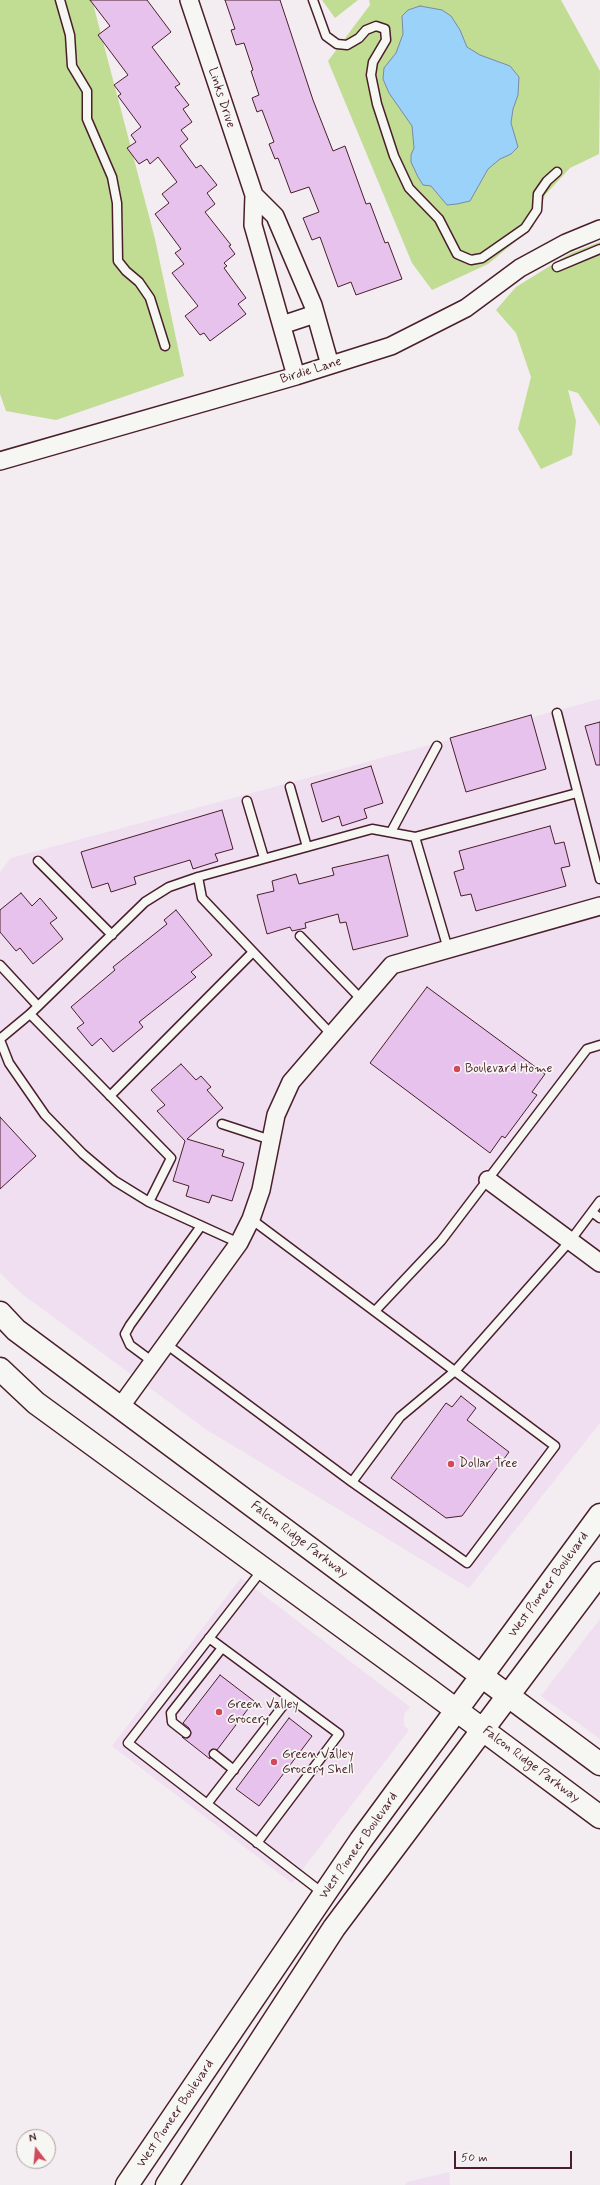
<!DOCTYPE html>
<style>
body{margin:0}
#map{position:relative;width:600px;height:2185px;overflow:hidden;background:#f3ecf1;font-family:Mynerve,sans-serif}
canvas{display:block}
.north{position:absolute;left:16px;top:2129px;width:40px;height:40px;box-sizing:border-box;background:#f6f6f2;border:1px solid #b1a0a2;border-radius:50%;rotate:344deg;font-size:11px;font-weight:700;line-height:16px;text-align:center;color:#4a1f2b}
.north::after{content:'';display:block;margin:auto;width:14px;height:18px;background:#d1495b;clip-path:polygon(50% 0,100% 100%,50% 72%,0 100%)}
.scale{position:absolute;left:454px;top:2151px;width:118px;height:18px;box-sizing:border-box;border:2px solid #4a1f2b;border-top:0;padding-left:5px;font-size:12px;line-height:14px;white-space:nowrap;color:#4a1f2b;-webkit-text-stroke:3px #f6f6f2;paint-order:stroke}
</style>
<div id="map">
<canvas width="600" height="2185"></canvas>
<div class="north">N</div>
<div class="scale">50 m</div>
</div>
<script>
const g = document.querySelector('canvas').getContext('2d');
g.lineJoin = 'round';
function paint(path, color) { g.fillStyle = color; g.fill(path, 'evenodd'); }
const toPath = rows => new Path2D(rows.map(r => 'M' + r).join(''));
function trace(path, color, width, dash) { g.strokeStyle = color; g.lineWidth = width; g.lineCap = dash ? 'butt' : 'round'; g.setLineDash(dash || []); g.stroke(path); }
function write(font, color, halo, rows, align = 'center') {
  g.font = font + ' Mynerve,sans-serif'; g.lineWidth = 3.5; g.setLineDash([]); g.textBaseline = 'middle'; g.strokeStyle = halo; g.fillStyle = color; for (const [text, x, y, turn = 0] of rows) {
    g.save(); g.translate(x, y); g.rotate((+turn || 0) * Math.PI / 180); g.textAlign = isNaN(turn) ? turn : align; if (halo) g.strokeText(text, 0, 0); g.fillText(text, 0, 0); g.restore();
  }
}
paint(toPath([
 [600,699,600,1423,469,1588,207,1430,22,1294,0,1273,0,872,11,858],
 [241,1578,410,1707,404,1714,404,1726,409,1730,292,1883,112,1746],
 [600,1619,600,1739,541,1696],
 [449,2172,450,2185,405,2185,407,2182]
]), '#efdff0');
paint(toPath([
 [0,0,92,0,155,239,184,376,56,420,6,411,0,394],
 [322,0,358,0,335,18],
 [369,0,561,0,600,71,599,154,570,168,545,195,533,227,488,264,432,290,412,263,328,61,370,5],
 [600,242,600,426,578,393,568,390,576,421,572,455,541,469,518,429,531,377,516,333,496,310,516,287,571,253]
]), '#c1dc93');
const water = toPath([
 [420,6,442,10,451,16,460,30,467,47,480,55,510,66,519,77,518,95,513,109,511,123,518,147,511,154,500,159,488,169,470,201,457,204,447,205,431,186,423,185,418,177,411,162,411,155,414,148,412,126,389,93,383,79,384,68,396,53,403,34,402,16,408,10,420,6]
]);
paint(water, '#9ad2fa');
trace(water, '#7a8aa7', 1);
const building = toPath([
 [90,0,147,0,171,32,152,47,180,84,175,87,189,105,183,109,192,122,181,130,188,139,180,146,196,168,201,165,217,185,207,193,215,204,205,212,231,245,229,246,235,254,224,263,227,266,224,268,246,298,238,304,246,314,210,341,204,333,200,335,185,316,198,306,172,273,184,264,175,253,181,249,155,214,169,203,162,194,177,182,158,157,150,164,147,159,139,164,127,148,136,142,131,135,141,127,118,96,121,94,114,85,128,75,98,35,110,26,90,0],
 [225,0,280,0,313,100,333,151,345,146,366,204,370,203,385,243,388,242,402,279,356,295,351,282,338,287,320,237,312,240,303,218,319,212,309,187,291,193,278,158,275,159,269,144,274,142,262,110,257,112,252,98,259,95,251,71,253,70,244,43,236,45,231,30,235,29,225,0],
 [531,715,546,769,466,792,450,738,531,715],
 [600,722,600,765,596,765,585,726,600,722],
 [371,766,383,803,364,809,367,818,342,826,339,816,322,822,311,784,371,766],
 [222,810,233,849,215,854,218,861,193,869,190,860,134,877,136,884,111,892,108,883,92,888,81,852,222,810],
 [550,826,555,844,564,842,570,866,561,868,566,886,476,911,471,894,461,896,454,872,464,869,459,851,550,826],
 [388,855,408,936,353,950,346,922,340,923,338,914,305,923,306,928,292,931,290,927,267,934,257,895,274,891,272,881,296,874,299,884,334,875,332,868,388,855],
 [21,893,32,906,40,898,57,918,50,923,63,939,33,964,20,948,16,951,0,932,0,910,21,893],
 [176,910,212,955,191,972,196,977,139,1022,143,1027,113,1052,101,1038,92,1046,77,1028,84,1023,71,1007,115,970,113,967,167,924,164,920,176,910],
 [427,987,545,1074,532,1092,537,1095,505,1138,502,1136,490,1153,370,1063,427,987],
 [181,1064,196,1080,201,1076,211,1087,207,1090,223,1108,187,1139,224,1150,222,1156,244,1163,232,1201,212,1195,209,1203,186,1196,189,1186,173,1181,185,1141,157,1111,165,1105,151,1090,181,1064],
 [0,1117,36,1156,0,1189,0,1117],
 [461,1396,476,1408,467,1420,509,1452,462,1516,446,1518,391,1478,446,1403,452,1407,461,1396],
 [220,1675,254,1701,217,1750,212,1749,210,1751,210,1759,182,1737,188,1738,191,1733,189,1728,183,1723,220,1675],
 [289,1718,312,1736,259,1806,236,1789,289,1718]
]);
paint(building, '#e7c2ec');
trace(building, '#4a1f2b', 1);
const service = toPath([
 [60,0,70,35,72,66,87,91,87,119,112,177,117,203,118,261,126,271,139,282,150,298,165,346],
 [313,0,326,36,337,44,347,45,359,38,366,30,376,26,385,29,386,40,373,62,371,75,377,104,394,156,409,188,439,219,457,254,471,260,482,258,525,228,537,210,538,194,547,181,557,172],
 [557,267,600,249],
 [557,713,600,879],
 [290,787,307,847],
 [247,801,264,858],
 [391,832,437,746],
 [415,837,448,949],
 [38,861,112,935],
 [198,877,202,898,332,1035],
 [300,936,362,1000],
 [0,965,38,1006],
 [30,1014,171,1158,149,1202],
 [0,1039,30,1014,145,902,169,887,198,877,372,829,415,837,577,793],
 [0,1040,9,1063,45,1115,83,1154,115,1181,149,1202,239,1243],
 [110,1096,253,952],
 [222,1124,271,1140],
 [592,1212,600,1218],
 [375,1311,441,1241,587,1049,600,1045],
 [166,1344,352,1482,467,1563,555,1446,251,1219],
 [153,1362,130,1345,125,1334,130,1325,201,1226],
 [352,1482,400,1417,455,1371,570,1241,600,1201],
 [262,1570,128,1743,324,1894],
 [209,1638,339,1734,257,1843],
 [186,1733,172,1722,171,1713,222,1648],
 [214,1754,234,1770],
 [207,1804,289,1698]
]);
const minor = toPath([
 [189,0,254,195,253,225,296,376],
 [254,195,275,216,313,305,330,365],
 [282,325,315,314],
 [0,461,296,376,391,346,466,308,520,268,566,243,600,229],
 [488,1180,600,1263],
 [121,1406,239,1243,251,1219,261,1190,276,1115,291,1082,392,965,600,906]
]);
const secondary = toPath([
 [0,1313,16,1330,600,1764],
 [0,1369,36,1403,428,1689,600,1817],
 [127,2185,361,1840,600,1515],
 [167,2185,334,1928,600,1573]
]);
trace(service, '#4a1f2b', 11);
trace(minor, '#4a1f2b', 20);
trace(secondary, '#4a1f2b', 25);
trace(service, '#f6f6f2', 8);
trace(minor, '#f6f6f2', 17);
trace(secondary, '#f6f6f2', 22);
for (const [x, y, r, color] of [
 [457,1069,4,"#d1495b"],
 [451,1464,4,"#d1495b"],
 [219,1712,4,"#d1495b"],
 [274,1762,4,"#d1495b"]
]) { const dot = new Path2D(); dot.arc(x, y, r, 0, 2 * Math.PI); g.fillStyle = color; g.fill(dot); trace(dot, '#f6f6f2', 1.5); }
write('13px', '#4a1f2b', '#f6f6f2', [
 ["Links Drive",221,98,72],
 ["Birdie Lane",311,371,-17],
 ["Falcon Ridge Parkway",299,1540,37],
 ["West Pioneer Boulevard",549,1585,-54],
 ["Falcon Ridge Parkway",531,1765,37],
 ["West Pioneer Boulevard",359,1846,-55],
 ["West Pioneer Boulevard",176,2114,-56]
]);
write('13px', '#4a1f2b', '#f6f6f2', [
 ["Boulevard Home",465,1069],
 ["Dollar Tree",459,1464],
 ["Green Valley",227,1705],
 ["Grocery",227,1720],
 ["Green Valley",282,1755],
 ["Grocery Shell",282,1770]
], 'left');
</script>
